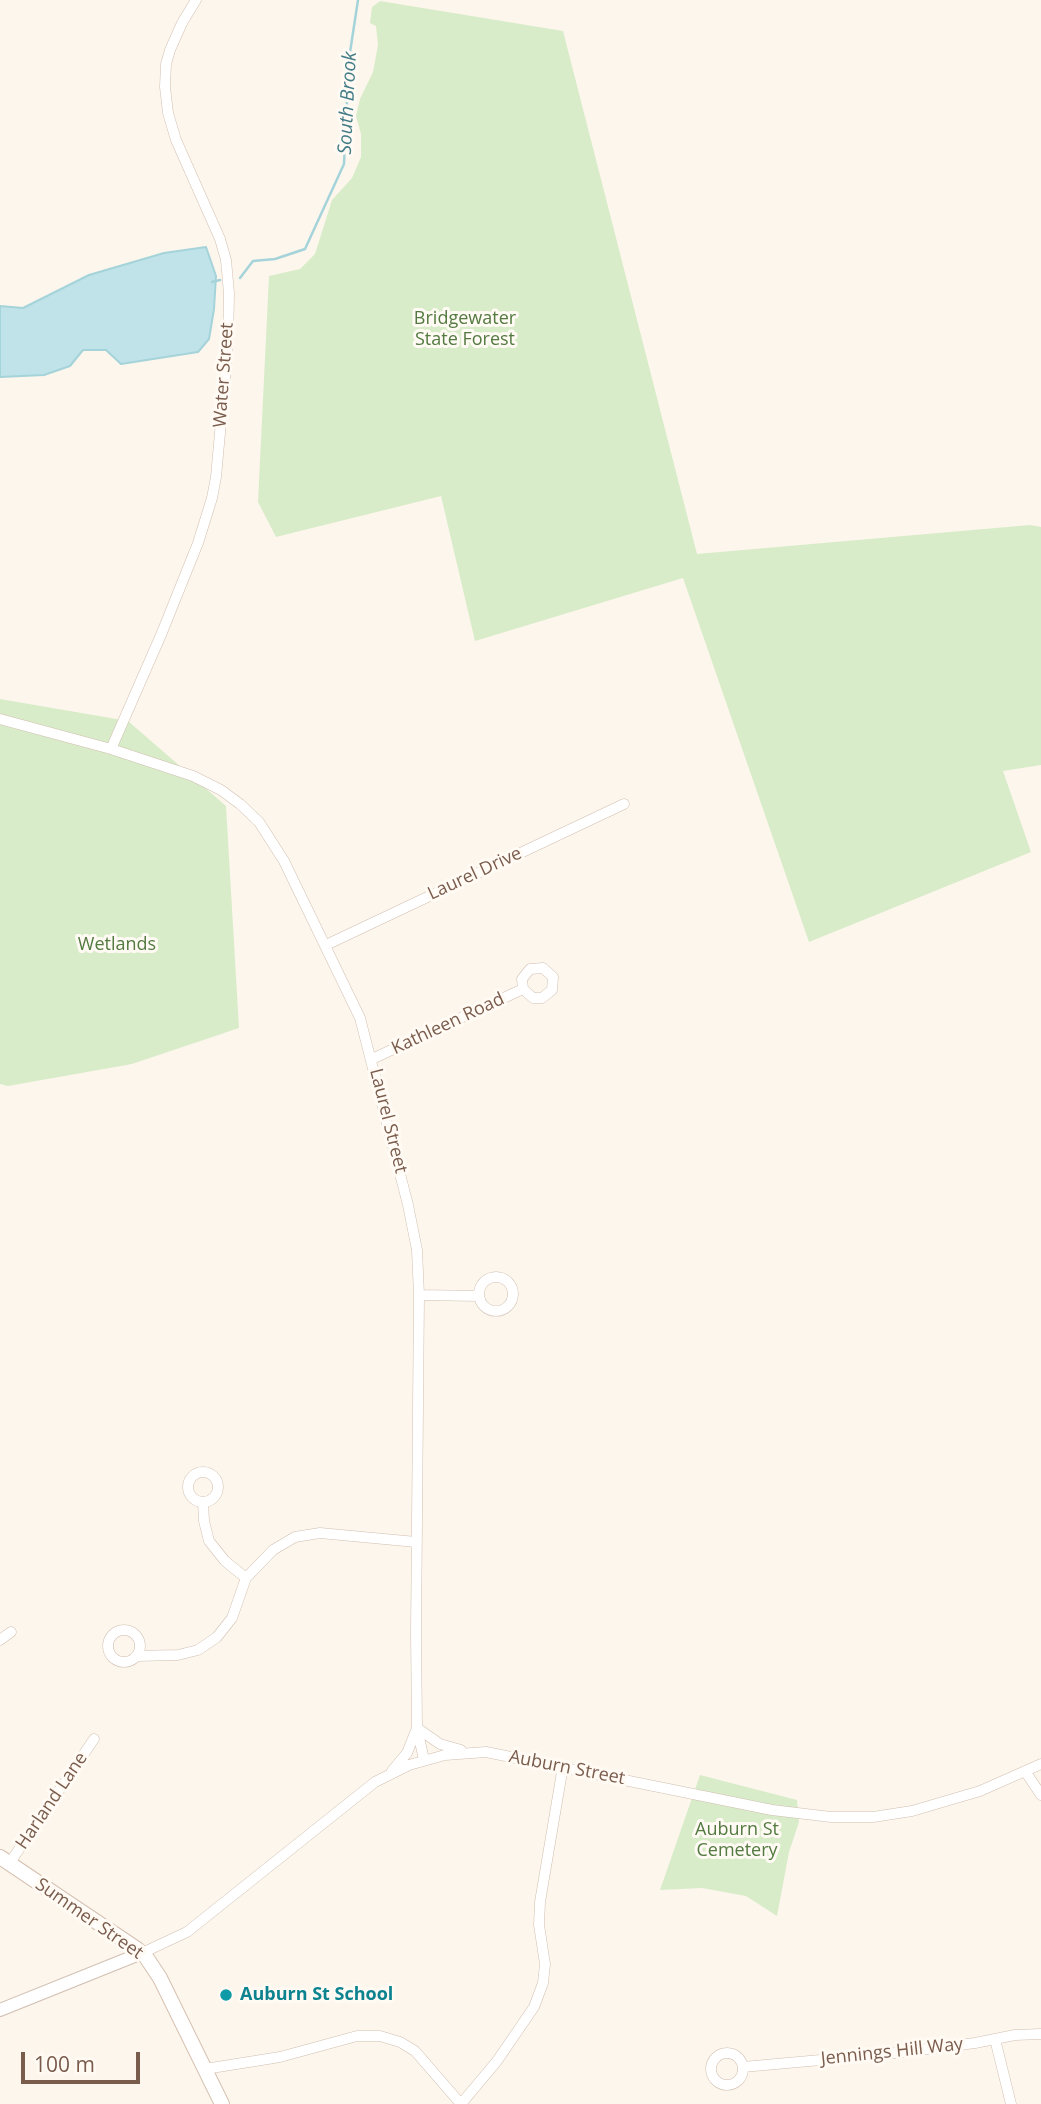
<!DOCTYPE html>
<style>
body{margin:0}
#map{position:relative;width:1041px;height:2104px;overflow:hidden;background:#fdf6ec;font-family:"Open Sans",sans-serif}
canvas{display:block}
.scale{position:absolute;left:21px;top:2052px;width:119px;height:32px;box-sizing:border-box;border:4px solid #7a5c4d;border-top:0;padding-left:9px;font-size:21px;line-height:24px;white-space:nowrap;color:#7a5c4d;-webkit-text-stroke:5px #fffaf3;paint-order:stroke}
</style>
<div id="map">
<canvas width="1041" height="2104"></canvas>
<div class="scale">100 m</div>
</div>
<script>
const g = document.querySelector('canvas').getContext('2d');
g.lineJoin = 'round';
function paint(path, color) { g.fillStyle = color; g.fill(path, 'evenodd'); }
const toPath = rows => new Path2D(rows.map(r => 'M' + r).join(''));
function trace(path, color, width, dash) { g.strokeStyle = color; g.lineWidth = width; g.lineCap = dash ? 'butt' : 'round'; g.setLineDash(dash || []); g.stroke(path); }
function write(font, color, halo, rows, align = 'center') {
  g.font = font + ' "Open Sans",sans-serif'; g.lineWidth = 6; g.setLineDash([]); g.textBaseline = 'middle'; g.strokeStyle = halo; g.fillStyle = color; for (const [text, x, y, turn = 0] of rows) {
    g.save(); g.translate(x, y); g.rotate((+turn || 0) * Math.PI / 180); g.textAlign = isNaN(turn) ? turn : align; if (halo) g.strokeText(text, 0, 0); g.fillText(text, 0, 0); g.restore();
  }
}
paint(toPath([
 [380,1,563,31,697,554,1030,525,1041,527,1041,765,1003,771,1031,852,809,942,683,578,475,641,441,496,276,537,258,502,269,276,300,269,315,254,332,200,352,178,361,157,361,134,356,116,360,99,373,72,378,45,376,26,370,23,372,7],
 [0,699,128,721,226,806,239,1028,132,1064,8,1086,0,1084],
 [700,1775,797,1800,799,1822,789,1852,777,1916,746,1896,702,1888,660,1890]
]), '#d8ecc9');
const water = toPath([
 [206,247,216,276,214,309,209,339,198,352,121,364,106,350,83,350,70,366,44,375,0,377,0,306,23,308,89,275,164,253,206,247]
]);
paint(water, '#bfe3e8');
trace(water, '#a5d3da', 2);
trace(toPath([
 [240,278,253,261,275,259,305,249,344,164,349,59,358,0],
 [212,282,220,280]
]), '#a5d3da', 2.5);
const minor = toPath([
 [0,719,111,749,193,776,221,790,240,804,259,822,284,861,360,1018,408,1205,417,1250,419,1295,416,1633,417,1728,424,1760],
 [111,749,161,635,198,543,212,498,216,477,228,344,229,293,226,260,220,239,176,140,168,113,165,87,166,64,170,50,182,23,196,0],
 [326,945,624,804],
 [372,1059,523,989,522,979,530,969,543,968,553,977,552,990,542,998,533,998,523,989],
 '479 1294a17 17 0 1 1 34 0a17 17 0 1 1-34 0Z',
 [419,1295,479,1296],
 '188 1487a15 15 0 1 1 30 0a15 15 0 1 1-30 0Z',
 [203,1502,204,1521,209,1541,225,1561,246,1578],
 '108 1646a16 16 0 1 1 32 0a16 16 0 1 1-32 0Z',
 [0,1640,11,1632],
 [136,1656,178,1655,198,1650,217,1637,232,1618,246,1578,273,1550,295,1537,320,1533,416,1542],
 [392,1771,407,1753,417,1728,440,1744,461,1750],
 [1025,1771,1041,1795],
 [9,1864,94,1739],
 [142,1953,187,1932,375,1782,409,1765,445,1755,486,1752,772,1810,831,1817,873,1817,912,1811,980,1791,1041,1764],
 [995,2039,1011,2104],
 '711 2069a16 16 0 1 1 32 0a16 16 0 1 1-32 0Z',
 [743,2067,887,2054,975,2043,1015,2035,1041,2034],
 [205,2069,280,2057,357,2036,380,2036,400,2042,415,2051,461,2104],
 [461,2104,497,2061,534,2007,543,1983,545,1964,539,1925,540,1902,563,1766]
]);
const tertiary = toPath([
 [0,2010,142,1953]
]);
const secondary = toPath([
 [0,1857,137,1949,146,1957,160,1978,222,2104]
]);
trace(minor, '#d1beb0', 11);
trace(tertiary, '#d1beb0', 14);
trace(secondary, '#d6c0b0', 16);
trace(minor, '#fff', 10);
trace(tertiary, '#fff', 12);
trace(secondary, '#fff', 14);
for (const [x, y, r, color] of [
 [226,1995,7,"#0f9aa8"]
]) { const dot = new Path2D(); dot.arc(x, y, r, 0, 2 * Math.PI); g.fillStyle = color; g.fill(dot); trace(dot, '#fffaf3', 2.5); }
write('18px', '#537a41', '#fffaf3', [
 ["Bridgewater",465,319],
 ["State Forest",465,340],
 ["Wetlands",117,945],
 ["Auburn St",737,1830],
 ["Cemetery",737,1851]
]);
write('18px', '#7a5c4d', '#fffaf3', [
 ["Water Street",224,375,-86],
 ["Laurel Drive",475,874,-25],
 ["Kathleen Road",448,1024,-25],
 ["Laurel Street",388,1121,76],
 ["Auburn Street",567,1768,11],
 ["Harland Lane",52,1801,-56],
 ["Summer Street",89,1919,35],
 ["Jennings Hill Way",892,2052,-6]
]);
write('bold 18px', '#0d838f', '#fffaf3', [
 ["Auburn St School",240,1995]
], 'left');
write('italic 19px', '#437c86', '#fffaf3', [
 ["South Brook",348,103,-87]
]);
</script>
